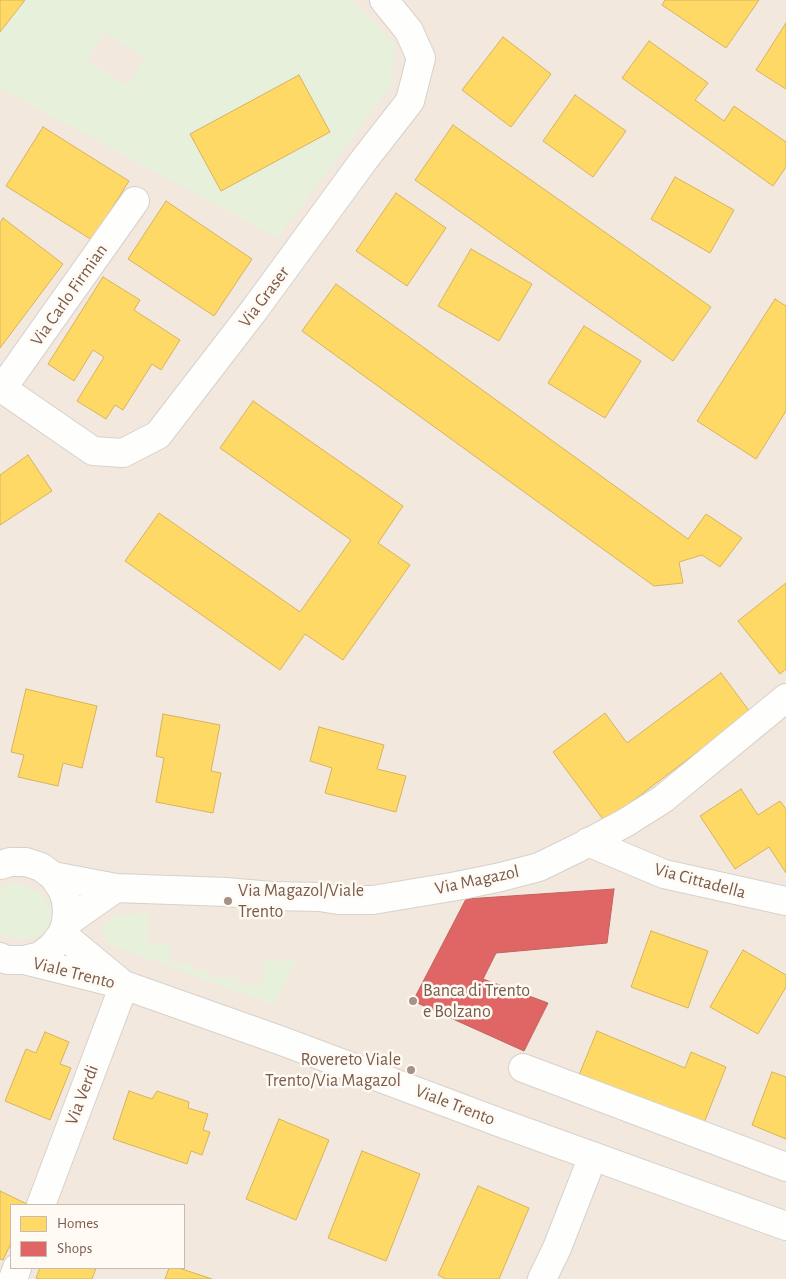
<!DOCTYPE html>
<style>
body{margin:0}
#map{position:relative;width:786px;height:1279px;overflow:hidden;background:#f9f5f0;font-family:"Alegreya Sans",sans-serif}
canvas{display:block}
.legend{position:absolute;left:10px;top:1204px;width:175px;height:65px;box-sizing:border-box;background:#fffaf3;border:1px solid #cabbb1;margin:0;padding:6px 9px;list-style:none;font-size:15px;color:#7a5c4d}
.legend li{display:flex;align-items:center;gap:10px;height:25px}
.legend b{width:25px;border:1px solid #cabbb1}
</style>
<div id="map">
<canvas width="786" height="1279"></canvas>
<ul class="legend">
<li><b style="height:14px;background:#ffd966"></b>Homes</li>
<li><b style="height:14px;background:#e06666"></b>Shops</li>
</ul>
</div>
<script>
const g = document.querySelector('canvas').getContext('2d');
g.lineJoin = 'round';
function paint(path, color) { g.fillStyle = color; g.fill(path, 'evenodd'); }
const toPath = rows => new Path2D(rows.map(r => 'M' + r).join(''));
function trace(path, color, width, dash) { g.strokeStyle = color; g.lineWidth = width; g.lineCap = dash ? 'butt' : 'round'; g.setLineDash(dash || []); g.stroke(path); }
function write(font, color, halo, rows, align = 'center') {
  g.font = font + ' "Alegreya Sans",sans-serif'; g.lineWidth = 5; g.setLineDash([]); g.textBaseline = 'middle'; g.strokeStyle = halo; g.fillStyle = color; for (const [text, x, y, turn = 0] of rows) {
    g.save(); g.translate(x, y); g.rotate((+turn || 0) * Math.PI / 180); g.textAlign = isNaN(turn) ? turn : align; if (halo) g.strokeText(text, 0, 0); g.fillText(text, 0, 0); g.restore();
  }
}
paint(toPath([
 [0,0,786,0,786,1279,0,1279],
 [11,1205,184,1205,184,1268,11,1268]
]), '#f2e8de');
paint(toPath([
 [25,0,351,0,395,44,392,84,278,238,0,88,0,32],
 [105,32,145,59,127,86,87,60],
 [299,75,330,132,221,190,191,134],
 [11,883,28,886,44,896,53,912,47,932,32,938,19,939,0,935,0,887],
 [148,912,148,943,170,943,170,963,192,963,192,970,207,970,207,977,238,978,238,985,263,985,264,961,293,961,298,960,288,976,274,1005,111,945,105,938,103,929,107,921,115,917]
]), '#e7f0db');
const homes = toPath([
 [0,0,25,0,0,32,0,0],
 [665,0,759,0,726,48,662,5,665,0],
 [786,23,786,89,756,70,786,23],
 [503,37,551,74,511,127,462,90,503,37],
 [649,41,708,83,695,100,724,121,734,106,786,142,786,167,773,186,622,78,649,41],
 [299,75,330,132,221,191,190,134,299,75],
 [575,95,626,131,593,177,543,141,575,95],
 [453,125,711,307,673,361,415,180,453,125],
 [43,127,129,181,92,240,6,186,43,127],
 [675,177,734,210,710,253,651,219,675,177],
 [396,193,446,228,407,286,356,251,396,193],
 [166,201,252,259,214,316,128,259,166,201],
 [3,218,63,264,0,348,0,223,3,218],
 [471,249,532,284,499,341,438,306,471,249],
 [103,277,140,300,134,310,180,340,161,370,152,364,123,410,115,405,106,419,77,401,104,357,93,350,74,381,48,364,103,277],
 [336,284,688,539,706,514,742,538,720,567,702,555,679,562,683,583,654,586,302,331,336,284],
 [775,299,786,306,786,411,756,459,697,421,775,299],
 [584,326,641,361,605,418,548,383,584,326],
 [253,401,403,506,378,543,410,565,343,660,305,634,280,670,125,561,159,513,300,612,351,540,220,448,253,401],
 [28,455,52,491,0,525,0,475,28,455],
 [786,583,786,669,780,674,738,621,786,583],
 [721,673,750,712,605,822,553,752,605,713,627,743,721,673],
 [26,689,97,706,82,768,63,763,58,786,18,777,24,755,11,752,26,689],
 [163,714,220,725,211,771,221,773,213,813,156,802,164,758,156,756,163,714],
 [319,727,384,745,377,769,406,776,396,812,325,793,332,768,310,761,319,727],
 [741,789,758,815,780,801,786,809,786,873,769,847,735,869,700,816,741,789],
 [651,931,708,951,688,1008,631,987,651,931],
 [743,950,786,975,786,987,758,1034,710,1007,743,950],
 [597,1031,685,1068,691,1052,726,1067,704,1123,579,1075,597,1031],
 [45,1032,69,1042,60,1064,71,1068,50,1120,5,1101,26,1049,36,1053,45,1032],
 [772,1072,786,1077,786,1139,752,1125,772,1072],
 [129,1091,152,1099,157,1091,189,1102,188,1108,208,1114,203,1130,210,1132,202,1155,191,1151,187,1164,113,1139,129,1091],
 [279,1119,329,1140,296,1220,246,1199,279,1119],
 [362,1151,420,1174,386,1261,328,1238,362,1151],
 [478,1186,529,1208,499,1279,446,1279,438,1275,478,1186],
 [0,1191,29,1205,11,1205,11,1243,3,1260,0,1259,0,1191],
 [40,1268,96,1268,92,1279,40,1279,36,1278,40,1268],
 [169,1268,179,1268,212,1279,165,1279,169,1268]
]);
paint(homes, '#ffd966');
trace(homes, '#d7b45e', 1);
const shops = toPath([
 [614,889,607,943,496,953,483,979,548,1003,524,1051,413,1001,466,899,614,889]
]);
paint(shops, '#e06666');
trace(shops, '#c1635e', 1);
const street = toPath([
 [0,387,93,451,123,453,158,435,255,309,364,160,410,101,421,58,409,31,384,0],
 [2,389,135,201],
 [588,842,664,874,786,901],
 [0,865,10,862,26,862,41,867,53,876,62,889,66,900,67,911,66,923,62,934,53,946,40,956,24,960,7,960,0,957],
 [53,876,116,888,226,892,272,896,320,897,338,900,373,900,457,886,501,877,539,867,578,848,625,823,663,799,786,698],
 [66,923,116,888],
 [62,934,119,981],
 [24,960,124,985,282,1041,501,1123,786,1226],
 [523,1068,786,1167],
 [41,1205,124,985],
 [13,1279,17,1268],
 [542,1279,557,1248,593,1156]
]);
trace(street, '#d7d1cb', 30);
trace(street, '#fefefd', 28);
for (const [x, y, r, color] of [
 [228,901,5,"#a69286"],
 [413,1001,5,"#a69286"],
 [411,1070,5,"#a69286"]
]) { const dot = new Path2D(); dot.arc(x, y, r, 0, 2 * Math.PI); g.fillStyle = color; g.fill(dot); trace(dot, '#fffaf3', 2); }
write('18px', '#7a5c4d', '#fffaf3', [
 ["Via Carlo Firmian",69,295,-55],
 ["Via Graser",264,297,-53],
 ["Via Magazol",477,880,-12],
 ["Via Cittadella",700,881,15],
 ["Viale Trento",74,973,14],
 ["Via Verdi",82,1095,-69],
 ["Viale Trento",455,1105,21]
]);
write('18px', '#7a5c4d', '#fffaf3', [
 ["Via Magazol/Viale",238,891],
 ["Trento",238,912],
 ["Banca di Trento",423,991],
 ["e Bolzano",423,1012],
 ["Rovereto Viale",401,1060,"right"],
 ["Trento/Via Magazol",401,1081,"right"]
], 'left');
</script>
